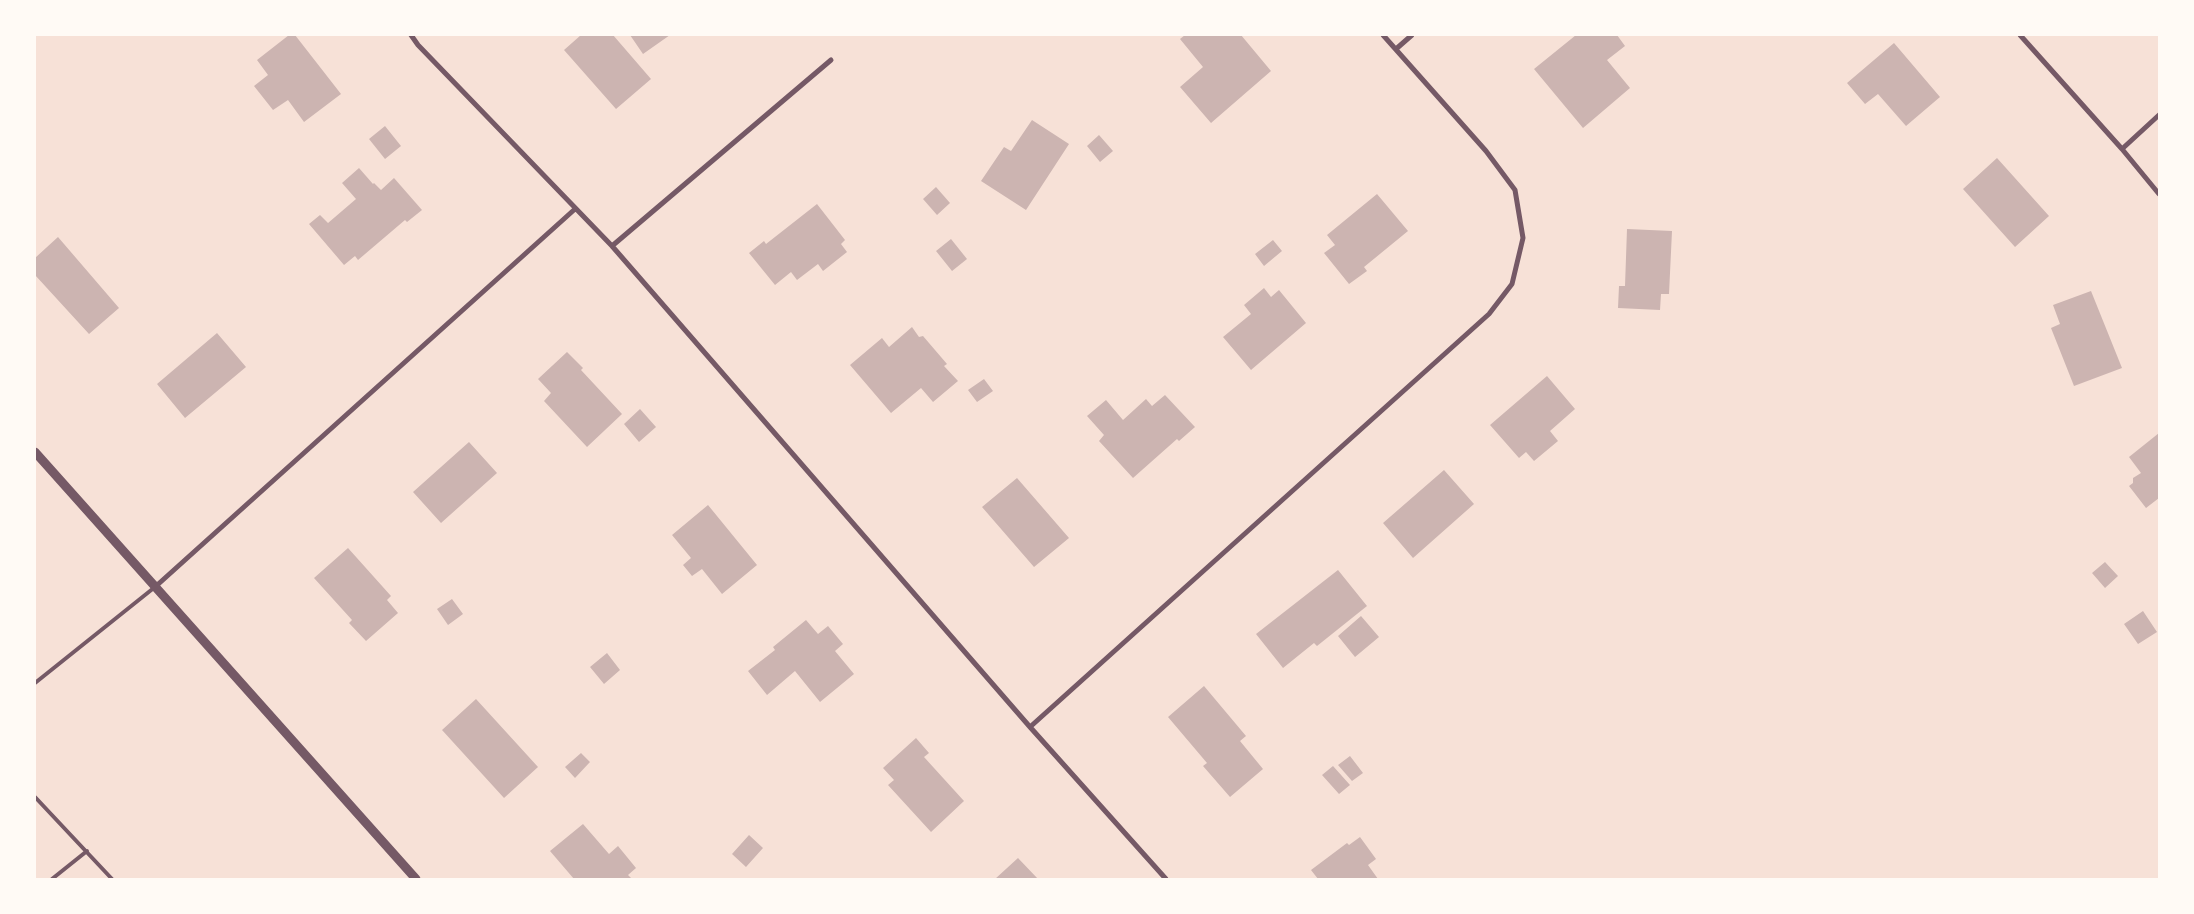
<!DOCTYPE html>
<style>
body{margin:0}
#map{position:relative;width:2194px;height:914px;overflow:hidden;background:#f7e1d7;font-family:"Sofia Sans Condensed",sans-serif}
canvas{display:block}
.frame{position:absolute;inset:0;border:36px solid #fffaf5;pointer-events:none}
</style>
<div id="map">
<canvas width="2194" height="914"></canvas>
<div class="frame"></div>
</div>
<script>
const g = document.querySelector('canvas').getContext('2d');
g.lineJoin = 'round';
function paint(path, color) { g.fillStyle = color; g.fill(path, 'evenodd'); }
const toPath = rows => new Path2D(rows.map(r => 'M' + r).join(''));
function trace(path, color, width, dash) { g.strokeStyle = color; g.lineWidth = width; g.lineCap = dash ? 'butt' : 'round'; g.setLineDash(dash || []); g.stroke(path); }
paint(toPath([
 [289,35,295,35,341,94,304,122,288,100,273,110,254,86,268,75,257,60],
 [581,35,613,35,651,79,616,109,564,50],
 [630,35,670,35,643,54],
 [1185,35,1241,35,1271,71,1211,123,1180,87,1203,67,1180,39],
 [1576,35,1617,35,1625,46,1607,60,1630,88,1583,128,1534,69],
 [1894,43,1940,97,1906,126,1878,94,1865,104,1847,83],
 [1032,120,1069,144,1026,210,981,181,1004,147,1011,151],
 [385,126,401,146,385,159,369,139],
 [1099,135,1113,151,1100,162,1087,146],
 [1997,158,2049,216,2015,247,1963,189],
 [359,168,373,184,374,183,381,190,394,178,422,210,407,222,405,220,358,260,355,256,344,265,309,224,320,215,328,223,356,199,342,183],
 [936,187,950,203,937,215,923,199],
 [1377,194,1408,231,1364,267,1367,271,1349,284,1324,253,1335,245,1327,235],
 [817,204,845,240,841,244,847,252,823,271,818,264,797,280,791,272,775,285,749,253,764,241,766,244],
 [1627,229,1672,231,1669,294,1661,294,1660,310,1618,308,1619,286,1625,286],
 [58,237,119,308,89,334,35,275,35,258],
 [951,239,967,259,952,271,936,251],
 [1273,240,1282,251,1264,266,1255,254],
 [1264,288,1271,297,1279,290,1306,323,1251,370,1223,337,1251,314,1244,305],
 [2091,291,2122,368,2074,386,2051,328,2060,324,2053,305],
 [912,327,919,337,923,336,947,364,944,366,958,381,933,402,921,388,891,413,850,365,882,338,889,347],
 [217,333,246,367,185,418,157,384],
 [567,352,583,368,581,370,622,414,587,447,544,401,551,393,538,379],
 [1547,376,1575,409,1550,431,1558,441,1534,461,1526,452,1519,458,1490,425],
 [984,379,993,391,977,402,968,390],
 [1165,395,1195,427,1179,441,1177,439,1133,478,1099,441,1104,435,1087,416,1106,400,1123,420,1146,399,1152,406],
 [640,409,656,427,639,442,624,424],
 [2159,433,2159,498,2146,508,2129,486,2133,483,2133,478,2141,473,2129,457],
 [469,442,497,473,441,523,413,492],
 [1444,470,1474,504,1413,558,1383,523],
 [1017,478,1069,538,1034,567,982,507],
 [708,505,757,565,722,594,702,569,692,576,683,565,691,558,672,535],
 [348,548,391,596,387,600,398,613,366,641,349,623,352,620,314,578],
 [2105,562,2118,576,2105,588,2092,573],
 [1338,570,1367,606,1317,646,1314,643,1283,668,1256,634],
 [452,599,463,614,448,625,437,609],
 [2143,611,2157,632,2138,644,2124,624],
 [1361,616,1379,637,1355,657,1338,636],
 [806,620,818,634,828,626,843,644,835,651,854,674,820,702,795,671,767,695,748,671,775,650,773,647],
 [607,653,620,670,604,684,590,667],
 [1204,686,1246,736,1240,741,1263,769,1230,797,1203,766,1207,763,1168,717],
 [476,699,538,767,504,798,442,730],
 [916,738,929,753,924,757,964,801,931,832,888,785,894,780,883,768],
 [581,753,590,762,575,778,565,767],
 [1350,756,1363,773,1352,781,1338,765],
 [1333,766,1350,785,1339,794,1322,775],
 [583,824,609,854,618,846,636,868,628,875,632,879,574,879,550,851],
 [749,835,763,848,746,867,732,854],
 [1360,837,1376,859,1368,865,1378,879,1318,879,1311,870,1347,843,1349,845],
 [1018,858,1038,879,995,879]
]), '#ccb4b1');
trace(toPath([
 [35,683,155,587],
 [35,797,112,879],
 [52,879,87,851]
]), '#755966', 4);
trace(toPath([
 [411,35,418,45,612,246,1030,727,1166,879],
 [2020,35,2122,149,2159,194],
 [1396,49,1412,35],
 [2122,149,2159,115],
 [612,246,831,60],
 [155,587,575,209],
 [1030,727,1489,314,1512,284,1523,238,1515,190,1486,151,1383,35]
]), '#755966', 5);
trace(toPath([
 [35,452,416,879]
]), '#755966', 9);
</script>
